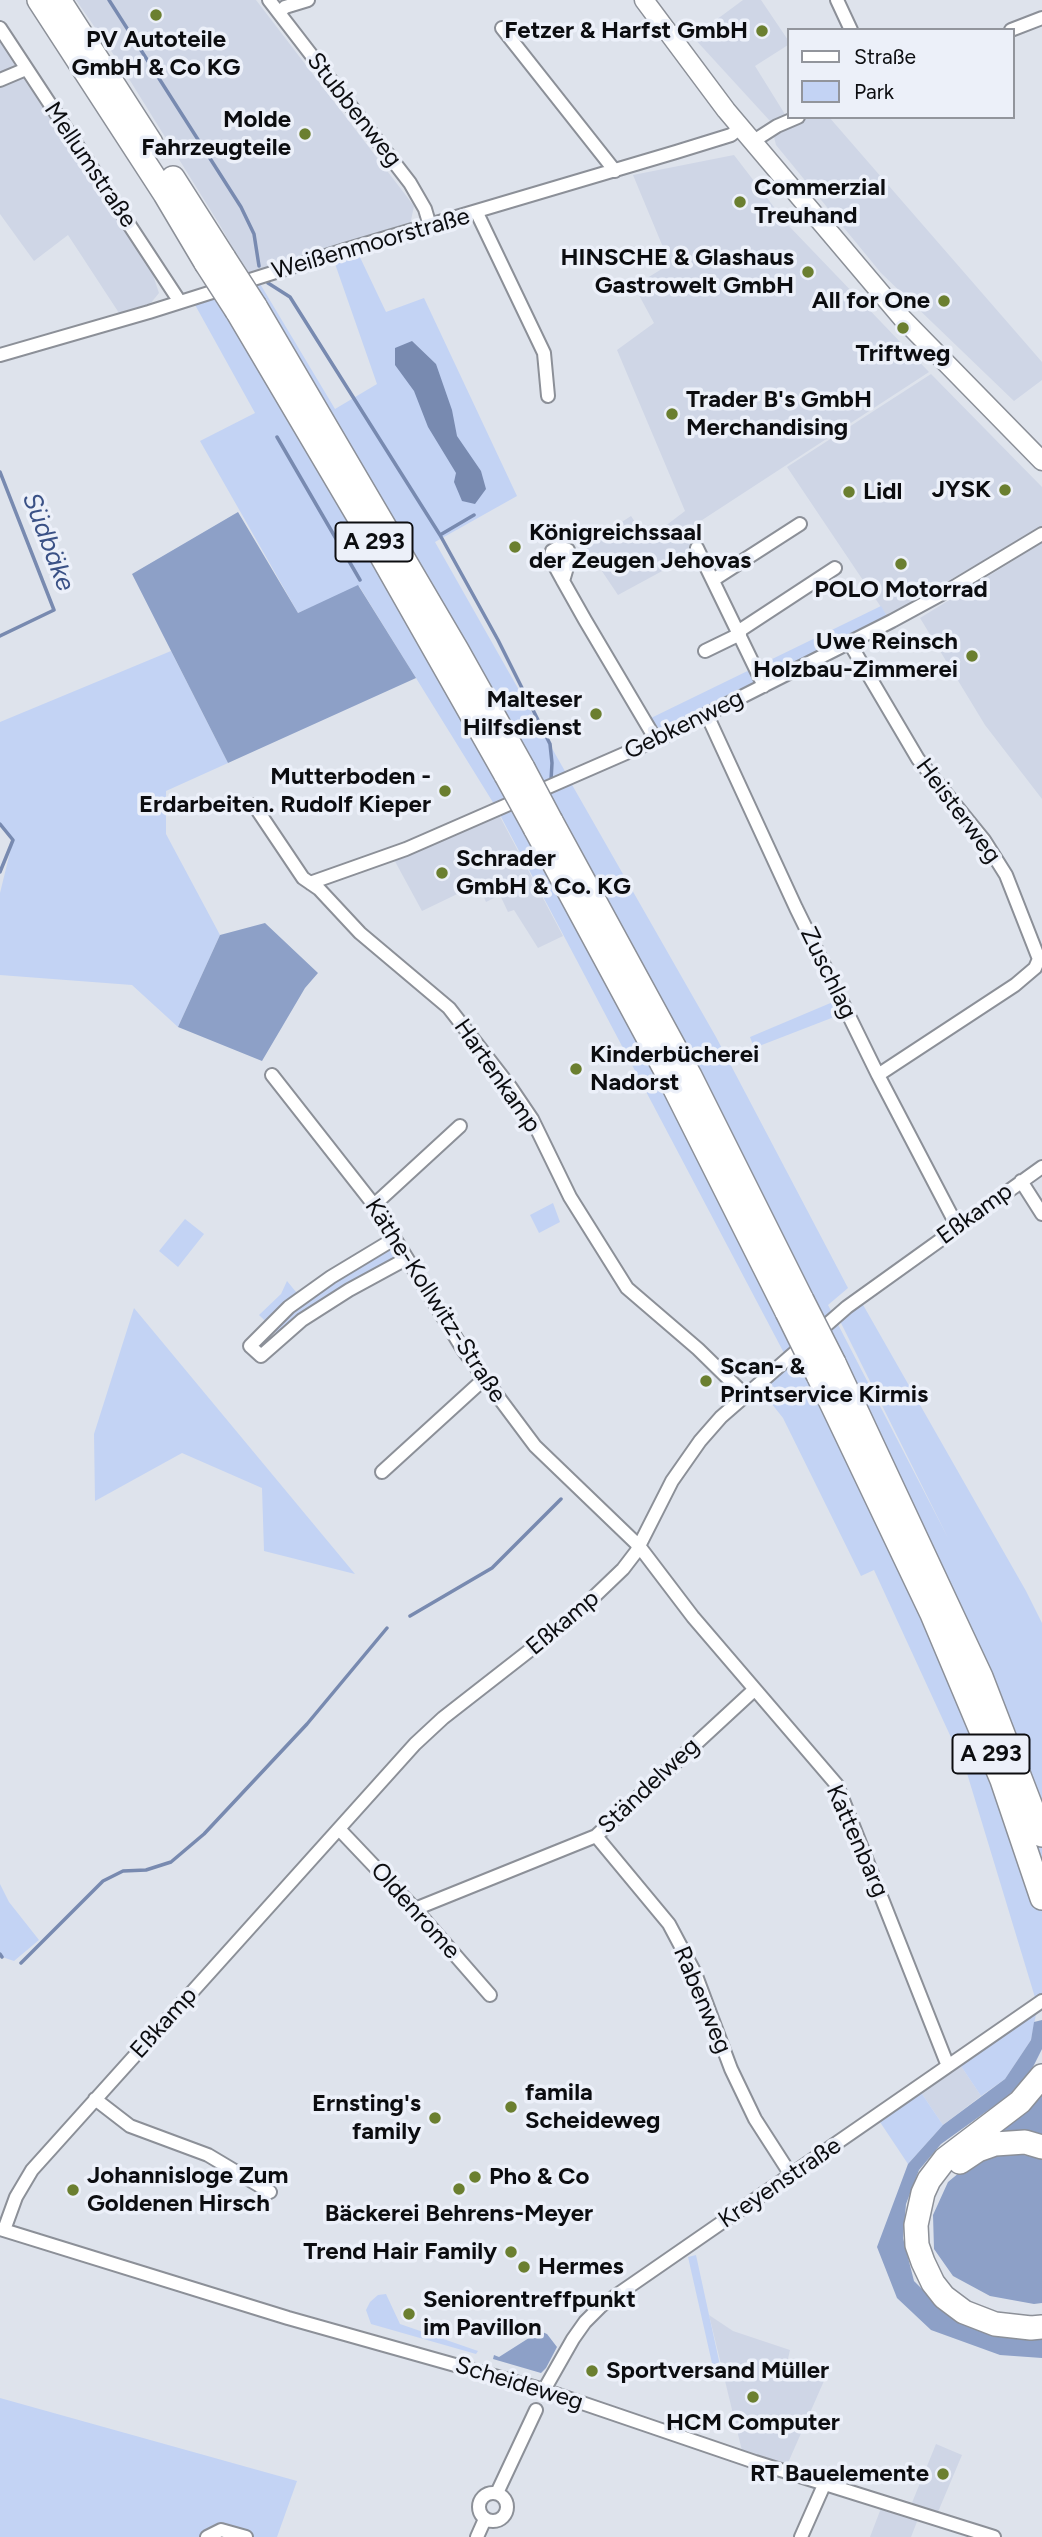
<!DOCTYPE html>
<meta charset="utf-8">
<style>
body{margin:0}
#map{position:relative;width:1042px;height:2537px;overflow:hidden;background:#dee3ec;font-family:Figtree,sans-serif}
canvas{display:block}
.legend{position:absolute;left:787px;top:28px;width:228px;height:91px;box-sizing:border-box;background:#ecf0f9;border:2px solid #92959c;margin:0;padding:9px 12px;list-style:none;font-size:21px;color:#0c0d10}
.legend li{display:flex;align-items:center;gap:14px;height:35px}
.legend b{width:35px;border:2px solid #92959c}
</style>
<div id="map">
<canvas width="1042" height="2537"></canvas>
<ul class="legend">
<li><b style="height:9px;background:#fff"></b>Straße</li>
<li><b style="height:19px;background:#c3d3f4"></b>Park</li>
</ul>
</div>
<script>
const g = document.querySelector('canvas').getContext('2d');
g.lineJoin = 'round';
function paint(path, color) { g.fillStyle = color; g.fill(path, 'evenodd'); }
const toPath = rows => new Path2D(rows.map(r => 'M' + r).join(''));
function trace(path, color, width, dash) { g.strokeStyle = color; g.lineWidth = width; g.lineCap = dash ? 'butt' : 'round'; g.setLineDash(dash || []); g.stroke(path); }
function write(font, color, halo, rows, align = 'center') {
  g.font = font + ' Figtree,sans-serif'; g.lineWidth = 7; g.setLineDash([]); g.textBaseline = 'middle'; g.strokeStyle = halo; g.fillStyle = color; for (const [text, x, y, turn = 0] of rows) {
    g.save(); g.translate(x, y); g.rotate((+turn || 0) * Math.PI / 180); g.textAlign = isNaN(turn) ? turn : align; if (halo) g.strokeText(text, 0, 0); g.fillText(text, 0, 0); g.restore();
  }
}
paint(toPath([
 [76,0,256,0,414,206,410,225,246,273,221,227,116,58],
 [743,0,761,0,788,40,788,45,755,66,791,124,811,117,829,117,1042,362,1042,380,1014,401,881,273,776,145,770,121,693,37],
 [0,28,83,155,152,272,159,293,150,304,119,313,68,235,34,261,0,214],
 [734,155,787,224,929,372,696,524,688,557,618,595,585,546,631,516,647,540,685,511,617,350,654,323,634,286,670,264,633,175],
 [931,374,1042,487,1042,527,887,616,787,467],
 [1042,543,1042,799,985,725,920,618],
 [498,813,563,936,538,948,514,910,508,912,500,895,486,902,478,884,422,911,391,854],
 [957,2060,981,2096,943,2125,918,2088],
 [709,2315,733,2331,790,2350,787,2363,827,2374,784,2472,744,2459],
 [936,2444,962,2455,935,2519,920,2514,911,2537,870,2537,883,2503,909,2510]
]), '#cfd6e6');
paint(toPath([
 [357,251,386,312,424,298,517,496,435,542,566,773,494,804,359,586,298,613,200,441,255,413,194,303,259,282,335,409,377,384,333,258],
 [881,606,887,616,762,683,659,733,651,718],
 [171,651,228,763,166,791,166,834,220,935,178,1027,132,985,0,975,0,893,13,840,0,824,0,722],
 [571,783,716,1037,848,1288,828,1305,948,1538,840,1321,862,1303,1026,1591,1042,1623,1042,2001,1038,2004,1031,2040,1005,2079,981,2096,957,2060,1037,2004,966,1770,874,1570,861,1576,783,1418,760,1389,788,1366,784,1353,499,813],
 [840,999,847,1012,754,1048,750,1037],
 [553,1203,560,1222,539,1233,530,1215],
 [185,1219,204,1234,178,1267,159,1251],
 [394,1239,406,1259,282,1337,259,1315,281,1294,287,1281,301,1298],
 [134,1308,355,1574,264,1551,262,1488,182,1453,95,1501,94,1434],
 [0,1884,9,1902,39,1940,14,1961,2,1957,0,1954],
 [918,2088,943,2125,908,2164,876,2116],
 [696,2255,721,2370,714,2372,688,2257],
 [386,2294,400,2324,478,2351,476,2354,371,2324,366,2310,370,2302,378,2295],
 [0,2398,297,2481,277,2537,0,2537]
]), '#c3d3f4');
paint(toPath([
 [238,512,298,613,358,585,416,678,228,763,132,574],
 [265,923,318,973,305,988,262,1061,178,1027,220,935],
 [1042,2020,1042,2049,1031,2071,1008,2096,941,2144,919,2170,906,2204,903,2238,914,2281,942,2309,1042,2338,1042,2358,1000,2355,931,2330,897,2298,877,2247,908,2164,943,2125,1005,2079,1031,2040,1034,2022],
 [1042,2089,1042,2138,981,2138],
 [1010,2152,1042,2159,1042,2303,1034,2304,990,2296,953,2276,934,2249,933,2215,948,2182,977,2158],
 [540,2331,547,2334,557,2347,546,2368,541,2373,493,2359,494,2355,499,2357]
]), '#8da0c7');
paint(toPath([
 [412,341,436,364,452,410,457,436,481,471,486,489,475,504,462,501,454,482,456,473,428,427,414,391,395,365,395,348]
]), '#788ab0');
trace(toPath([
 [109,0,241,207,254,234,259,266],
 [268,283,290,297,440,535,498,640,550,744,552,763,551,780],
 [277,437,360,580],
 [0,472,54,610,0,636],
 [440,535,474,515],
 [0,824,13,840,0,872],
 [410,1616,492,1568,561,1499],
 [0,1954,2,1957],
 [21,1963,103,1881,123,1871,146,1870,171,1862,204,1834,307,1724,387,1628]
]), '#788ab0', 3.5);
const street = toPath([
 [269,0,410,183,425,209,430,226],
 [837,0,851,30],
 [279,13,285,7,308,0],
 [0,28,180,302],
 [502,28,615,171],
 [1011,30,1042,18],
 [0,80,26,69],
 [752,142,777,126,798,117],
 [477,213,544,353,548,396],
 [0,355,149,312,345,250,676,152,731,135,740,128],
 [697,548,764,686],
 [713,580,800,524],
 [563,581,570,557,568,550,559,547,552,551,551,559,563,581,585,620,656,740],
 [739,631,835,568],
 [849,642,918,759,984,840,1006,875,1039,959,1035,968,1015,985,878,1075],
 [705,651,740,634],
 [707,715,796,908,878,1075,958,1228],
 [254,805,303,878,319,889,360,933,449,1008,511,1088,532,1119,570,1197,627,1288,698,1349,745,1395],
 [310,883,406,849,656,740,892,621,949,590,1042,534],
 [272,1075,374,1205,464,1351,535,1446,639,1546,693,1617,837,1785,948,2066],
 [1021,1181,1042,1214],
 [374,1205,460,1126],
 [394,1239,331,1277,289,1307,250,1346,261,1356,302,1320,349,1290,406,1259],
 [382,1472,483,1380],
 [339,1829,415,1909,490,1995],
 [596,1836,669,1924,695,1973,731,2069,755,2119,791,2175],
 [415,1909,596,1836,754,1690],
 [95,2099,130,2126,208,2155,270,2192],
 [0,2229,288,2318,544,2390,755,2462,994,2537],
 [4,2230,16,2197,32,2170,415,1744,443,1718,575,1615,623,1569,636,1552,672,1481,700,1441,721,1417,847,1307,1042,1167],
 [544,2390,573,2339,585,2322,601,2306,1042,2001],
 '479 2507a14 14 0 1 1 28 0a14 14 0 1 1-28 0Z',
 [497,2493,536,2410],
 [207,2537,221,2530,246,2537],
 [477,2537,485,2519],
 [801,2537,824,2485]
]);
const secondary = toPath([
 [644,0,726,110,902,318,1042,461]
]);
const highway = toPath([
 [39,0,165,194,206,263],
 [59,0,151,143],
 [173,178,224,258],
 [255,306,457,650,523,768],
 [237,311,377,548,506,775],
 [551,821,690,1076,802,1300],
 [535,828,666,1071,787,1312],
 [834,1363,981,1677,1042,1835],
 [818,1375,932,1614,1002,1780,1042,1898],
 [1042,2076,1020,2102,945,2159,929,2180,923,2193,916,2225,917,2245,923,2262,933,2283,944,2297,964,2312,995,2324,1031,2328,1042,2327],
 [960,2162,978,2150,995,2144,1025,2142,1042,2147]
]);
trace(street, '#8c9098', 16);
trace(secondary, '#8c9098', 21);
trace(highway, '#8c9098', 26);
trace(street, '#fff', 12);
trace(secondary, '#fff', 18);
trace(highway, '#fff', 23);
const highwayBridge = toPath([
 [224,258,255,306],
 [206,263,237,311],
 [523,768,551,821],
 [506,775,535,828],
 [802,1300,834,1363],
 [787,1312,818,1375]
]);
trace(highwayBridge, '#8c9098', 26, []);
trace(highwayBridge, '#fff', 23);
for (const [x, y, r, color] of [
 [156,15,7,"#6b7f30"],
 [762,31,7,"#6b7f30"],
 [305,134,7,"#6b7f30"],
 [740,202,7,"#6b7f30"],
 [808,272,7,"#6b7f30"],
 [944,301,7,"#6b7f30"],
 [903,328,7,"#6b7f30"],
 [672,414,7,"#6b7f30"],
 [1005,490,7,"#6b7f30"],
 [849,492,7,"#6b7f30"],
 [515,547,7,"#6b7f30"],
 [901,564,7,"#6b7f30"],
 [972,656,7,"#6b7f30"],
 [596,714,7,"#6b7f30"],
 [445,791,7,"#6b7f30"],
 [442,873,7,"#6b7f30"],
 [576,1069,7,"#6b7f30"],
 [706,1381,7,"#6b7f30"],
 [511,2107,7,"#6b7f30"],
 [435,2118,7,"#6b7f30"],
 [475,2177,7,"#6b7f30"],
 [459,2189,7,"#6b7f30"],
 [73,2190,7,"#6b7f30"],
 [511,2252,7,"#6b7f30"],
 [524,2267,7,"#6b7f30"],
 [409,2314,7,"#6b7f30"],
 [592,2371,7,"#6b7f30"],
 [753,2397,7,"#6b7f30"],
 [943,2474,7,"#6b7f30"]
]) { const dot = new Path2D(); dot.arc(x, y, r, 0, 2 * Math.PI); g.fillStyle = color; g.fill(dot); trace(dot, '#ecf0f9', 2.5); }
for (const [x, y, w] of [
 [374,542,77],
 [991,1754,77]
]) { const box = new Path2D(); box.roundRect(x - w / 2, y - 19.5, w, 39, 5); g.fillStyle = '#ecf0f9'; g.fill(box); trace(box, '#0c0d10', 2); }
write('bold 23px', '#0c0d10', null, [
 ["A 293",374,542],
 ["A 293",991,1754]
]);
write('bold 24px', '#0c0d10', '#ecf0f9', [
 ["Fetzer & Harfst GmbH",748,31,"right"],
 ["PV Autoteile",156,40,"center"],
 ["GmbH & Co KG",156,68,"center"],
 ["Molde",291,120,"right"],
 ["Fahrzeugteile",291,148,"right"],
 ["Commerzial",754,188],
 ["Treuhand",754,216],
 ["HINSCHE & Glashaus",794,258,"right"],
 ["Gastrowelt GmbH",794,286,"right"],
 ["All for One",930,301,"right"],
 ["Triftweg",903,354,"center"],
 ["Trader B's GmbH",686,400],
 ["Merchandising",686,428],
 ["JYSK",991,490,"right"],
 ["Lidl",863,492],
 ["Königreichssaal",529,533],
 ["der Zeugen Jehovas",529,561],
 ["POLO Motorrad",901,590,"center"],
 ["Uwe Reinsch",958,642,"right"],
 ["Holzbau-Zimmerei",958,670,"right"],
 ["Malteser",582,700,"right"],
 ["Hilfsdienst",582,728,"right"],
 ["Mutterboden -",431,777,"right"],
 ["Erdarbeiten. Rudolf Kieper",431,805,"right"],
 ["Schrader",456,859],
 ["GmbH & Co. KG",456,887],
 ["Kinderbücherei",590,1055],
 ["Nadorst",590,1083],
 ["Scan- &",720,1367],
 ["Printservice Kirmis",720,1395],
 ["famila",525,2093],
 ["Scheideweg",525,2121],
 ["Ernsting's",421,2104,"right"],
 ["family",421,2132,"right"],
 ["Johannisloge Zum",87,2176],
 ["Goldenen Hirsch",87,2204],
 ["Pho & Co",489,2177],
 ["Bäckerei Behrens-Meyer",459,2214,"center"],
 ["Trend Hair Family",497,2252,"right"],
 ["Hermes",538,2267],
 ["Seniorentreffpunkt",423,2300],
 ["im Pavillon",423,2328],
 ["Sportversand Müller",606,2371],
 ["HCM Computer",753,2423,"center"],
 ["RT Bauelemente",929,2474,"right"]
], 'left');
write('24px', '#0c0d10', '#ecf0f9', [
 ["Stubbenweg",354,110,52],
 ["Mellumstraße",90,165,56],
 ["Weißenmoorstraße",371,244,-16],
 ["Gebkenweg",684,725,-26],
 ["Heisterweg",958,811,53],
 ["Zuschlag",828,973,64],
 ["Hartenkamp",497,1076,55],
 ["Eßkamp",975,1214,-36],
 ["Käthe-Kollwitz-Straße",435,1301,57],
 ["Eßkamp",563,1623,-40],
 ["Ständelweg",649,1786,-43],
 ["Kattenbarg",857,1841,66],
 ["Oldenrome",415,1911,48],
 ["Rabenweg",702,2000,67],
 ["Eßkamp",164,2023,-48],
 ["Kreyenstraße",780,2183,-34],
 ["Scheideweg",519,2384,17]
]);
write('italic 26px', '#3a5186', '#ecf0f9', [
 ["Südbäke",48,542,69]
]);
</script>
